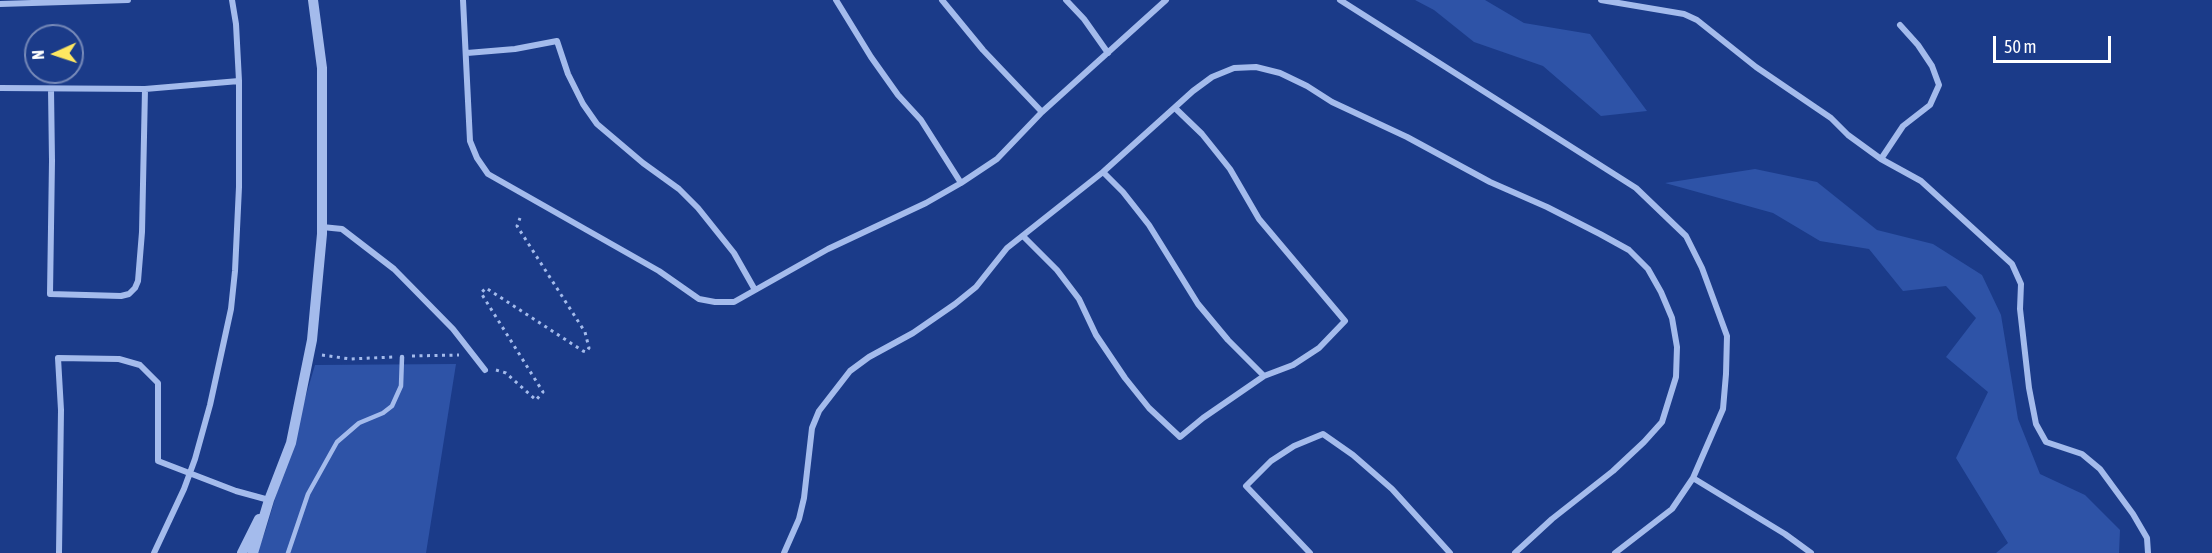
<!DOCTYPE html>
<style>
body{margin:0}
#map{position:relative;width:2212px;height:553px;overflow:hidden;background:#1b3b89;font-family:"Asap Condensed",sans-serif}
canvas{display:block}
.north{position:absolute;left:24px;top:24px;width:60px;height:60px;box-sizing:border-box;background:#1b3b89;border:2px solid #7689b8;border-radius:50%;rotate:267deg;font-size:16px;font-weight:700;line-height:24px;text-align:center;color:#fff}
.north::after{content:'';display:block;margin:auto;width:21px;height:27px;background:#fee761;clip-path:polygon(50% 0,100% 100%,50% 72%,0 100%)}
.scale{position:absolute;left:1993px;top:36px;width:118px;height:27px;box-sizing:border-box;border:3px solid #fff;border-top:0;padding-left:8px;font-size:18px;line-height:21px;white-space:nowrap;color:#fff;-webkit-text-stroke:4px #1b3b89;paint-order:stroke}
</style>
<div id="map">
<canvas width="2212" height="553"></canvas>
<div class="north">N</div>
<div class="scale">50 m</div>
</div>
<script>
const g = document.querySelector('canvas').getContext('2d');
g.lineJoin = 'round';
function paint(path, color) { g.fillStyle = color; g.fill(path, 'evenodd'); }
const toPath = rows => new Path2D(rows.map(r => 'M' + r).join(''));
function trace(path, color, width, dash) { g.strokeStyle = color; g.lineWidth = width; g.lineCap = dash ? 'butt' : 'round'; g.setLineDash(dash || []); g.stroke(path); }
paint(toPath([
 [1415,0,1485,0,1524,23,1590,34,1647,111,1601,116,1543,66,1474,42,1434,10],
 [1755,169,1817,182,1877,230,1933,244,1982,275,2001,315,2018,419,2040,474,2085,495,2120,530,2119,553,1996,553,2008,543,1956,458,1988,392,1946,357,1976,318,1946,286,1903,291,1869,249,1820,241,1773,213,1665,183],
 [456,364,426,553,257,553,266,529,315,365]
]), '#2e53a7');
trace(toPath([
 [322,355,350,359,393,357],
 [412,356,459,355],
 [496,370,506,373,536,400,543,392,481,293,486,288,583,351,586,352,589,348,585,332,517,226,520,218]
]), '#a4bbec', 3, [3, 4.5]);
trace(toPath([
 [288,553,308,494,337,442,359,423,383,413,392,406,401,386,402,357]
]), '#a4bbec', 4.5);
trace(toPath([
 [463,0,470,141,477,158,488,174,659,271,699,299,715,302,734,302,828,249,926,203,961,183,997,159,1042,112,1166,0],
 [836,0,871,57,898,95,921,120,961,183],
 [942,0,983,50,1042,112],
 [1066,0,1084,19,1108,53],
 [1340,0,1636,188,1686,236,1702,268,1727,336,1726,374,1723,409,1693,478,1672,509,1615,553],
 [1601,0,1684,14,1697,20,1756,67,1831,118,1848,135,1881,159,1921,181,2012,264,2021,284,2020,309,2029,388,2036,424,2046,442,2082,454,2100,469,2133,514,2147,538,2148,553],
 [0,4,128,0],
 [467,53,515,49,557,41,568,74,583,104,597,124,643,163,679,189,698,208,734,253,755,290],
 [0,88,145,89,239,81],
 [51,89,52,161,50,294,121,296,129,294,135,288,138,281,142,232,145,89],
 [1881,159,1903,126,1930,105,1939,85,1932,66,1918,45,1900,25],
 [1103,172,1123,192,1149,225,1198,304,1228,340,1264,376],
 [322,227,342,229,394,269,453,329,485,370],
 [1023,236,1057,270,1079,299,1096,335,1125,378,1149,408,1180,437,1203,418,1264,376,1293,365,1319,348,1345,321,1259,219,1230,169,1202,134,1175,108],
 [1693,478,1785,534,1811,553],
 [59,553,61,410,58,358,119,359,140,365,158,383,158,461,236,491,269,500],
 [154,553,184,489,195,459,210,405,231,309,235,271,239,187,239,81,236,24,232,0],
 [784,553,799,519,804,498,812,428,819,411,850,371,869,357,913,333,955,304,976,287,1007,248,1103,172,1193,91,1212,77,1234,68,1256,67,1280,73,1307,86,1332,102,1407,137,1490,182,1547,207,1600,234,1629,250,1648,269,1661,292,1672,318,1677,347,1676,377,1662,422,1644,442,1613,471,1552,519,1515,553],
 [1310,553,1246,486,1271,461,1294,446,1323,434,1353,455,1392,489,1450,553]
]), '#a4bbec', 6);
trace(toPath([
 [242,553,259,519],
 [253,553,269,500,291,443,312,340,322,234,322,68,313,0]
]), '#a4bbec', 10);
</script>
